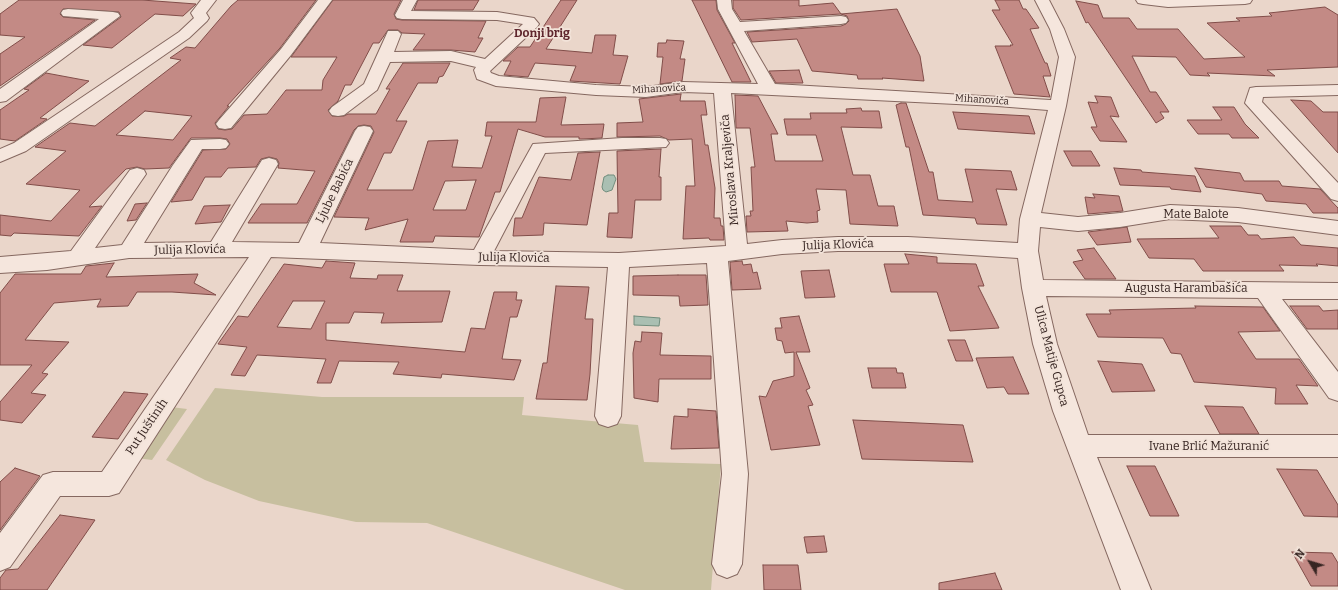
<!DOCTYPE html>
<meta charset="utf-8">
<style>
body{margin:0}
#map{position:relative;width:1338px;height:590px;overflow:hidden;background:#ead6ca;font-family:Bitter,serif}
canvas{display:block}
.north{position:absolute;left:1290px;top:542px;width:40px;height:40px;-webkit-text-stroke:3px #f2e3d9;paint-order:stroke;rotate:308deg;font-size:11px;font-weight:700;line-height:16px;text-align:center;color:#372522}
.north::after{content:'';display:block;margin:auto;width:14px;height:18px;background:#372522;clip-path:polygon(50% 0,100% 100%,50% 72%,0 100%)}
</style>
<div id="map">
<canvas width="1338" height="590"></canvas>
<div class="north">N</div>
</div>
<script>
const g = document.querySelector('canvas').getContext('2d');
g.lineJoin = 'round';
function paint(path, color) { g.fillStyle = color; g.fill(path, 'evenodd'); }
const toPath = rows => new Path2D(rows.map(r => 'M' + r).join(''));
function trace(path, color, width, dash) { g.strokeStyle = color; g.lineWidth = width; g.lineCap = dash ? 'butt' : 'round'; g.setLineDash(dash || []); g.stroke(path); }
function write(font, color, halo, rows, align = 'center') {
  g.font = font + ' Bitter,serif'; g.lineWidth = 3.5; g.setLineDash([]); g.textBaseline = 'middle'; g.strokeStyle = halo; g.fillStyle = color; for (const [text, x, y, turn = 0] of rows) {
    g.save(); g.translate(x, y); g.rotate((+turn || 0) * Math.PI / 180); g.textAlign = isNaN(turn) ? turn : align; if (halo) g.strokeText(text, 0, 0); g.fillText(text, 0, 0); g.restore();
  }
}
paint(toPath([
 [215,388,322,397,524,397,522,415,638,425,644,462,721,464,711,590,625,590,427,523,356,522,259,501,205,480,166,460],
 [171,407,187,409,152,460,136,458]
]), '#c7bf9f');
const water = toPath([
 [608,175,614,175,616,179,612,190,606,192,603,190,602,187,604,177,608,175],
 [634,316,660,318,659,326,634,325,634,316]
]);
paint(water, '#aabfb2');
trace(water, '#718d7d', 1);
const building = toPath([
 [19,0,142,0,196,4,183,16,155,14,112,48,83,45,121,17,119,12,63,9,60,14,63,17,95,20,0,86,0,54,25,37,0,35,0,14,19,0],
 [238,0,316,0,280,48,227,106,229,106,215,123,218,129,225,130,232,129,244,115,267,114,286,90,322,90,323,80,337,57,291,57,333,0,401,0,394,14,396,19,402,20,486,21,478,38,483,38,475,52,451,50,413,50,425,34,402,33,398,30,388,30,379,43,373,43,351,85,345,85,338,101,328,110,332,116,344,116,348,114,376,114,390,89,386,89,403,63,450,63,443,76,439,77,437,83,418,83,396,121,407,121,391,153,384,153,367,190,413,190,428,141,458,140,452,167,482,168,492,136,485,136,487,122,536,122,540,98,566,97,561,125,604,124,602,138,582,139,579,139,579,137,545,137,518,129,500,192,495,192,479,237,435,236,433,242,400,242,408,219,365,230,369,218,334,217,374,132,371,126,364,125,358,126,354,130,307,223,248,223,261,204,297,204,315,171,278,168,279,163,277,159,269,157,261,159,256,167,228,168,221,177,205,177,192,200,171,202,203,150,226,149,230,144,227,139,220,138,191,138,169,168,145,169,137,167,126,169,89,207,102,206,79,236,14,233,11,236,0,235,0,215,51,221,80,190,26,184,66,151,35,147,70,123,95,126,181,60,170,58,186,47,195,48,231,6,238,0],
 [145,111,192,116,173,140,116,135,145,111],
 [476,180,466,210,433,210,445,181,476,180],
 [418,0,479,0,473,10,414,10,418,0],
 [561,0,577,0,546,49,592,53,595,35,616,35,613,55,628,56,620,84,570,81,576,66,535,63,528,77,504,75,511,61,503,61,518,47,530,47,561,0],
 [692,0,716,0,717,10,735,43,732,43,751,82,732,82,692,0],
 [733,0,799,0,799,6,833,3,841,14,897,9,920,56,924,81,882,78,883,79,858,79,857,75,812,71,797,39,752,42,747,32,841,26,846,24,849,21,847,16,841,14,741,20,733,8,733,0],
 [995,0,1019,0,1023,9,1026,9,1039,28,1030,29,1045,63,1047,63,1051,76,1043,76,1050,97,1014,94,995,46,1011,46,1010,45,1013,45,992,10,1000,10,995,0],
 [1076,1,1098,5,1103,18,1129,18,1137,29,1178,29,1204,59,1245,57,1207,23,1240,21,1236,18,1272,16,1269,13,1325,7,1338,15,1338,67,1267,70,1275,76,1207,73,1210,76,1190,75,1176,57,1132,56,1150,92,1156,92,1169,112,1160,112,1164,118,1156,123,1088,22,1086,23,1076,1],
 [667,40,684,41,680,59,685,59,682,81,660,84,663,57,657,57,658,43,666,43,667,40],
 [799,70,803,83,776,83,769,71,799,70],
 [46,73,89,81,40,118,47,119,15,141,0,139,0,110,29,90,24,89,46,73],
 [681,94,680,101,705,101,707,115,701,115,705,145,708,145,715,188,714,218,720,218,721,226,723,226,724,240,710,240,709,238,683,239,686,186,695,186,692,139,669,140,660,136,617,137,617,123,643,122,639,99,681,94],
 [735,95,758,96,778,134,771,134,775,161,823,161,816,135,787,135,784,119,811,119,810,113,847,113,846,109,861,108,862,111,879,111,882,128,841,127,853,175,870,175,878,206,894,206,898,226,850,224,846,190,816,189,820,210,817,211,818,222,807,223,786,221,788,231,747,232,746,216,751,216,750,211,753,211,751,167,755,167,750,128,736,128,735,95],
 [1095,96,1111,97,1119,117,1110,116,1127,142,1100,141,1091,127,1097,127,1088,102,1098,103,1095,96],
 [1291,100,1311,101,1323,112,1338,112,1338,153,1291,100],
 [901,103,906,103,929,172,933,172,938,200,973,202,965,169,1011,171,1017,190,996,189,1007,225,977,224,975,218,923,215,909,147,906,147,896,105,901,103],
 [1213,107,1234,107,1245,124,1259,138,1232,138,1229,134,1198,134,1187,120,1222,120,1213,107],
 [953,112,1029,116,1035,134,958,129,953,112],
 [661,149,659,177,661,177,661,200,635,200,632,238,607,237,609,213,618,213,617,151,661,149],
 [1064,151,1091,151,1100,166,1072,166,1064,151],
 [600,152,587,225,544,223,543,235,513,236,515,218,522,218,539,177,571,180,578,153,600,152],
 [1114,168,1141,170,1142,172,1195,176,1201,192,1171,189,1170,187,1120,185,1114,168],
 [1195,168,1240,173,1244,181,1279,181,1282,186,1320,189,1338,208,1338,213,1313,213,1306,204,1266,201,1262,194,1206,187,1195,168],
 [1093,194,1119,196,1123,211,1088,214,1085,197,1095,198,1093,194],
 [147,203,136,220,127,221,135,204,147,203],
 [230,205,221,222,195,224,204,206,230,205],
 [1210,226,1241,226,1248,235,1258,235,1261,239,1294,237,1301,245,1338,248,1338,266,1316,264,1318,266,1279,265,1284,271,1203,271,1194,259,1149,258,1137,239,1219,238,1210,226],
 [1127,227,1131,242,1097,245,1088,232,1127,227],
 [1094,248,1116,279,1085,279,1073,262,1083,260,1077,250,1094,248],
 [905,254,937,257,937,263,976,264,984,286,978,286,999,328,950,331,937,292,891,292,884,264,909,264,905,254],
 [326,261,355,263,350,278,377,279,378,275,403,275,397,291,450,291,442,322,381,323,384,313,354,312,349,323,326,323,326,340,465,352,471,328,485,329,494,292,517,292,516,300,522,300,517,317,510,317,502,359,521,360,514,380,442,374,441,378,393,374,399,362,339,361,331,383,317,383,326,359,257,355,245,376,231,375,247,347,218,344,238,316,248,317,284,264,322,268,326,261],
 [293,301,325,301,311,329,277,327,293,301],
 [742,261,743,265,751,264,753,273,757,272,761,289,732,290,730,262,742,261],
 [114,263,106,277,198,274,194,283,216,295,172,292,137,292,128,306,97,307,101,299,54,303,25,340,69,342,42,373,48,374,31,393,46,395,22,423,0,420,0,402,32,365,0,365,0,293,15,274,81,274,86,266,114,263],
 [829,270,835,297,805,298,801,271,829,270],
 [678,275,706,275,708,305,680,306,679,296,633,295,633,276,678,275],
 [556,286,589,287,585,319,593,319,590,374,587,400,536,399,543,363,547,363,556,286],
 [1195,306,1263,307,1280,331,1238,332,1256,359,1299,359,1318,386,1296,385,1308,404,1275,404,1276,388,1194,382,1181,354,1171,353,1163,338,1098,337,1086,314,1111,314,1109,310,1196,308,1195,306],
 [1290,306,1319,306,1323,311,1338,310,1338,329,1307,329,1290,306],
 [799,316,810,352,796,352,810,388,806,390,813,405,808,406,820,445,771,450,759,396,766,397,773,381,794,376,794,352,785,353,782,341,777,340,775,328,782,328,780,318,799,316],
 [642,332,662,333,660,355,711,356,711,379,659,379,658,402,634,398,633,353,635,341,641,342,642,332],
 [948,340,965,340,973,361,956,361,948,340],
 [1013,357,1025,385,1029,394,1008,394,1004,387,987,388,976,358,1013,357],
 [1098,361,1142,364,1155,391,1112,392,1098,361],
 [868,368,896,368,897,373,903,373,906,388,872,388,868,368],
 [124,392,148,394,118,439,92,437,124,392],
 [1205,406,1243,407,1259,434,1220,434,1205,406],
 [688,409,716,411,719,448,671,449,674,416,688,417,688,409],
 [853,420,963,425,973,462,862,459,853,420],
 [1127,466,1155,466,1179,516,1150,516,1127,466],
 [15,468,40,476,0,530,0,482,15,468],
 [1277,469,1317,470,1338,505,1338,517,1304,516,1277,469],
 [60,515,95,520,47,590,0,590,0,578,6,570,18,569,60,515],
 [824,536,827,552,807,553,804,537,824,536],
 [1292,552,1332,553,1338,563,1338,586,1311,586,1292,552],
 [763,565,798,565,801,590,764,590,763,565],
 [995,573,1002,590,939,590,939,583,995,573]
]);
paint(building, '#c38a85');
trace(building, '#814d49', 1);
const minor = toPath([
 [201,0,216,0,206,13,209,18,207,21,189,38,26,151,0,162,0,149,14,143,179,32,194,18,191,13,201,0],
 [318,0,332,0,291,55,231,128,225,129,219,128,216,124,219,120,281,49,318,0],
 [403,0,417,0,411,11,497,12,534,18,539,24,537,27,490,71,491,73,499,76,596,85,646,87,683,82,758,84,718,9,717,0,731,0,732,9,740,22,841,16,846,17,848,20,846,23,841,24,744,31,775,84,1051,100,1059,57,1050,29,1035,0,1049,0,1064,29,1075,57,1066,106,1041,213,1078,217,1120,213,1170,205,1238,208,1338,221,1338,235,1238,222,1170,219,1120,227,1078,231,1040,227,1038,251,1043,280,1338,283,1338,299,1282,299,1338,372,1338,401,1329,398,1258,298,1046,296,1057,344,1088,435,1338,435,1338,457,1097,457,1151,590,1121,590,1053,411,1033,344,1022,288,1018,258,908,251,838,251,782,254,728,261,748,474,742,564,737,574,727,578,717,574,712,564,722,474,707,263,629,267,621,416,617,424,608,427,599,424,595,416,608,267,480,265,271,257,119,493,109,496,60,496,10,567,0,571,0,533,43,475,53,472,102,472,249,257,129,258,47,270,0,273,0,257,71,251,130,170,137,168,144,170,146,174,95,248,122,245,173,165,191,140,220,139,226,140,229,144,226,148,220,149,202,149,144,243,211,242,262,160,269,158,276,160,278,164,232,242,299,243,355,131,358,127,364,126,370,127,373,131,320,243,474,250,533,144,622,138,660,138,666,139,669,143,666,147,545,153,494,251,619,253,726,246,714,93,683,92,646,97,596,95,496,86,477,79,474,70,476,67,451,61,390,62,377,90,344,115,338,116,332,115,329,111,332,107,364,84,388,31,398,31,401,34,394,52,451,51,485,59,523,24,497,20,402,19,397,18,395,15,403,0],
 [731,93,997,106,1048,110,1020,219,1018,243,908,237,838,237,782,240,747,244,731,93],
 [1136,0,1252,0,1250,3,1245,4,1168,7,1143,4,1138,3,1136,0],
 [68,9,113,12,118,13,120,16,6,101,0,102,0,89,99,19,63,16,61,13,63,10,68,9],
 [1338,85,1338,95,1263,97,1262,102,1338,183,1338,201,1331,199,1245,103,1250,88,1256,87,1338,85]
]);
trace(minor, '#856860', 2);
paint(minor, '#f5e6dd');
write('10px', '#372522', '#f2e3d9', [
 ["Mihanoviča",659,89,-3],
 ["Mihanoviča",982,100,4]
]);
write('bold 12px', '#5f262d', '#f2e3d9', [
 ["Donji brig",542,34]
]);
write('12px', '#372522', '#f2e3d9', [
 ["Miroslava Kraljeviča",730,170,-95],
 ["Ljube Babića",335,191,-64],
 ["Mate Balote",1196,215],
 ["Julija Klovića",838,245,-2],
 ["Julija Klovića",190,250,-1],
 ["Julija Klovića",514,258,1],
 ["Augusta Harambašića",1186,289],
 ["Ulica Matije Gupca",1051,356,75],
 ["Put Juštinih",147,427,-56],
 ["Ivane Brlić Mažuranić",1209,447]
]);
</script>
